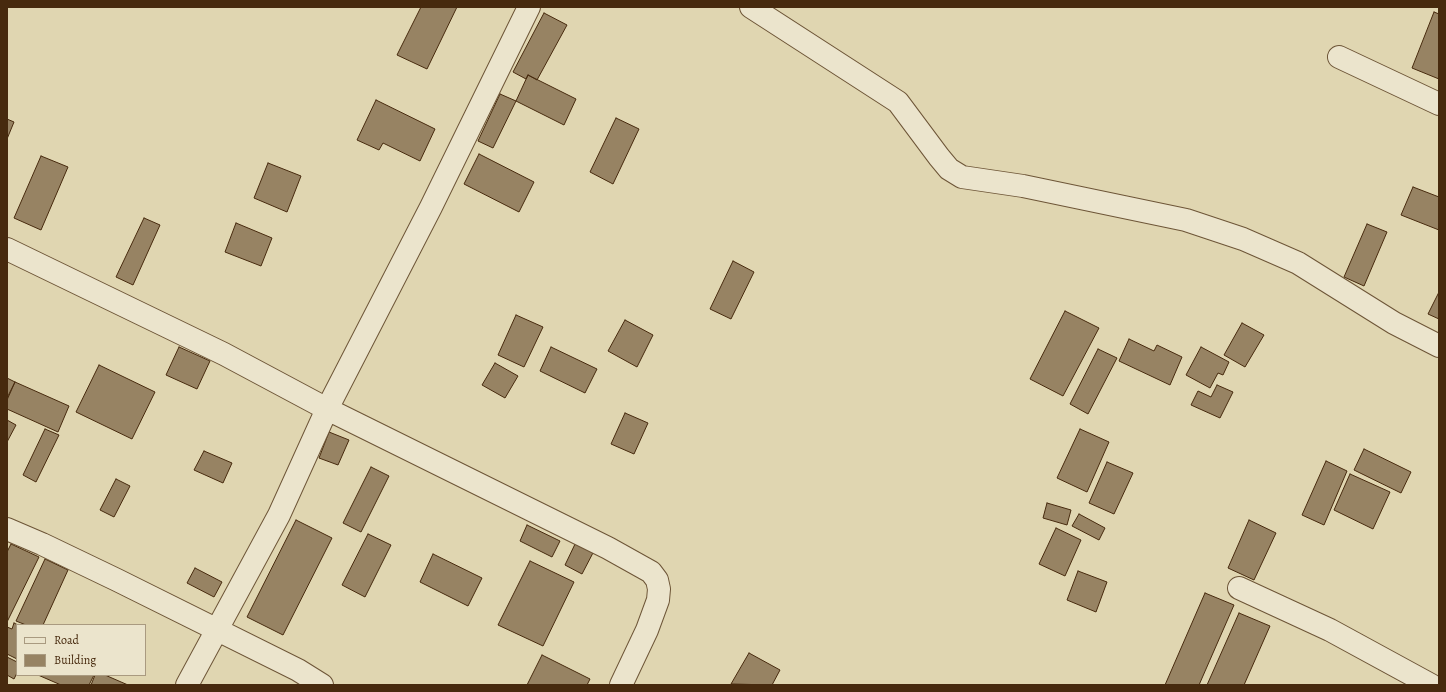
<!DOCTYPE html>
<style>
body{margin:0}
#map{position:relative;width:1446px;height:692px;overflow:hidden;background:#e0d6b1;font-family:Alegreya,serif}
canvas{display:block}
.frame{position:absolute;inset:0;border:8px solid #472a0e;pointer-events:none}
.legend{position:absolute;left:16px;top:624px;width:130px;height:52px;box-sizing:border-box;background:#ebe4cc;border:1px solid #a99a80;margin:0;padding:5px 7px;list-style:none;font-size:12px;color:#472a0e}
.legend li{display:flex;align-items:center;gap:8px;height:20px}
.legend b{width:20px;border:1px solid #a99a80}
</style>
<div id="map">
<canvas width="1446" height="692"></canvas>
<div class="frame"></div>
<ul class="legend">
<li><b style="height:5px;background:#ebe4cc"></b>Road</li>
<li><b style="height:11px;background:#978363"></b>Building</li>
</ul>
</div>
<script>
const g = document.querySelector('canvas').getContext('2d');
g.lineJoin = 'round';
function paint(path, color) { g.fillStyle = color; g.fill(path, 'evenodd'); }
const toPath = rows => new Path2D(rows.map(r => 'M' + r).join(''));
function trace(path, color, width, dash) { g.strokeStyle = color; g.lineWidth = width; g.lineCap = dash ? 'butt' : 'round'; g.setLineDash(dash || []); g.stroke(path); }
const building = toPath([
 [421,7,457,7,427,69,397,55,421,7],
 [1434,12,1439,14,1439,79,1412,68,1434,12],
 [544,13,567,25,537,80,528,75,526,79,513,72,544,13],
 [528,75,576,99,564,125,516,101,528,75],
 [500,94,516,101,493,148,478,141,500,94],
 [376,100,435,129,420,161,383,143,379,150,357,140,376,100],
 [616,118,639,129,613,184,590,172,616,118],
 [7,119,14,122,7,139,7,119],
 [479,154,534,182,519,212,464,184,479,154],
 [41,156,68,167,41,230,14,218,41,156],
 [268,163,301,176,287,212,254,198,268,163],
 [1413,187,1439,197,1439,230,1401,215,1413,187],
 [144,218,160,225,133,285,116,277,144,218],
 [236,223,272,238,261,266,225,252,236,223],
 [1367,224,1387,232,1364,286,1344,277,1367,224],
 [733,261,754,272,731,319,710,309,733,261],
 [1439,292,1439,319,1428,314,1439,292],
 [1065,311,1099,328,1063,396,1030,379,1065,311],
 [516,315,543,327,524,367,498,355,516,315],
 [625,320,653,335,637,367,608,351,625,320],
 [1242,323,1264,335,1245,367,1224,355,1242,323],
 [1129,339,1154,351,1157,345,1182,357,1170,385,1119,361,1129,339],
 [179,347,210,361,197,389,166,375,179,347],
 [551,347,597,369,585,393,540,371,551,347],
 [1201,347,1229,362,1223,375,1218,373,1210,388,1186,375,1201,347],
 [1098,349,1117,358,1088,414,1070,404,1098,349],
 [495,363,518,376,505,398,482,385,495,363],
 [99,365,155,392,132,439,76,412,99,365],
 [7,378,15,382,7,398,7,378],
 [15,382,69,406,58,432,7,409,7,400,15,382],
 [1217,385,1233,392,1220,418,1191,405,1198,391,1211,397,1217,385],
 [625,413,648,423,634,454,611,444,625,413],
 [7,420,16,425,7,442,7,420],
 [45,429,59,435,36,482,23,475,45,429],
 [1080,429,1109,442,1087,492,1057,478,1080,429],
 [329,432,349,440,338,465,319,458,329,432],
 [1364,449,1411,472,1401,493,1354,470,1364,449],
 [204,451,232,463,223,483,194,470,204,451],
 [1326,461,1347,471,1324,525,1302,515,1326,461],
 [1107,462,1133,473,1114,514,1089,503,1107,462],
 [371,467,389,476,361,532,343,523,371,467],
 [1350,474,1390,492,1373,529,1334,510,1350,474],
 [116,479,130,486,114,517,100,510,116,479],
 [1047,503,1071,510,1067,525,1043,518,1047,503],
 [1079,514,1105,528,1099,540,1072,526,1079,514],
 [296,520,332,538,283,635,247,617,296,520],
 [1249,520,1276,533,1254,580,1228,568,1249,520],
 [527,525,560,541,552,557,520,541,527,525],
 [1056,528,1081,540,1065,576,1039,564,1056,528],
 [368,534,391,545,365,597,342,585,368,534],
 [577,540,595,549,582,574,565,565,577,540],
 [11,544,39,557,7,622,7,552,11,544],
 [433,554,482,578,468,606,420,582,433,554],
 [45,559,68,570,43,625,26,625,16,621,45,559],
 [530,561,574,582,543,646,498,625,530,561],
 [195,568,222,582,214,597,187,583,195,568],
 [1078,571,1107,582,1096,612,1067,600,1078,571],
 [1205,593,1234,605,1199,685,1165,685,1205,593],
 [1239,613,1270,626,1244,685,1207,685,1239,613],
 [14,623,18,625,17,659,7,654,7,627,12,629,14,623],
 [749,653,780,670,772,685,731,684,749,653],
 [542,655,590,679,587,685,527,685,542,655],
 [7,657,17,662,17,673,14,679,7,675,7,657],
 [38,675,94,675,89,685,61,685,38,675],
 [95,675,105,675,128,685,91,685,95,675]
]);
paint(building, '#978363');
trace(building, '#472a0e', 1);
const minor = toPath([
 [751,7,898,102,939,157,949,169,962,177,1023,186,1186,220,1243,239,1298,263,1394,323,1439,346],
 [1339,57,1439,104],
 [7,249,224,354,327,409,608,548,651,572,657,580,659,589,658,600,647,630,621,685],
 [7,529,42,544,117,580,298,670,322,685],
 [1239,588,1330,630,1431,685],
 [187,685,279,515,327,409,431,207,529,7]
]);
trace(minor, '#6d5537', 24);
trace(minor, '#ebe4cc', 22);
</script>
